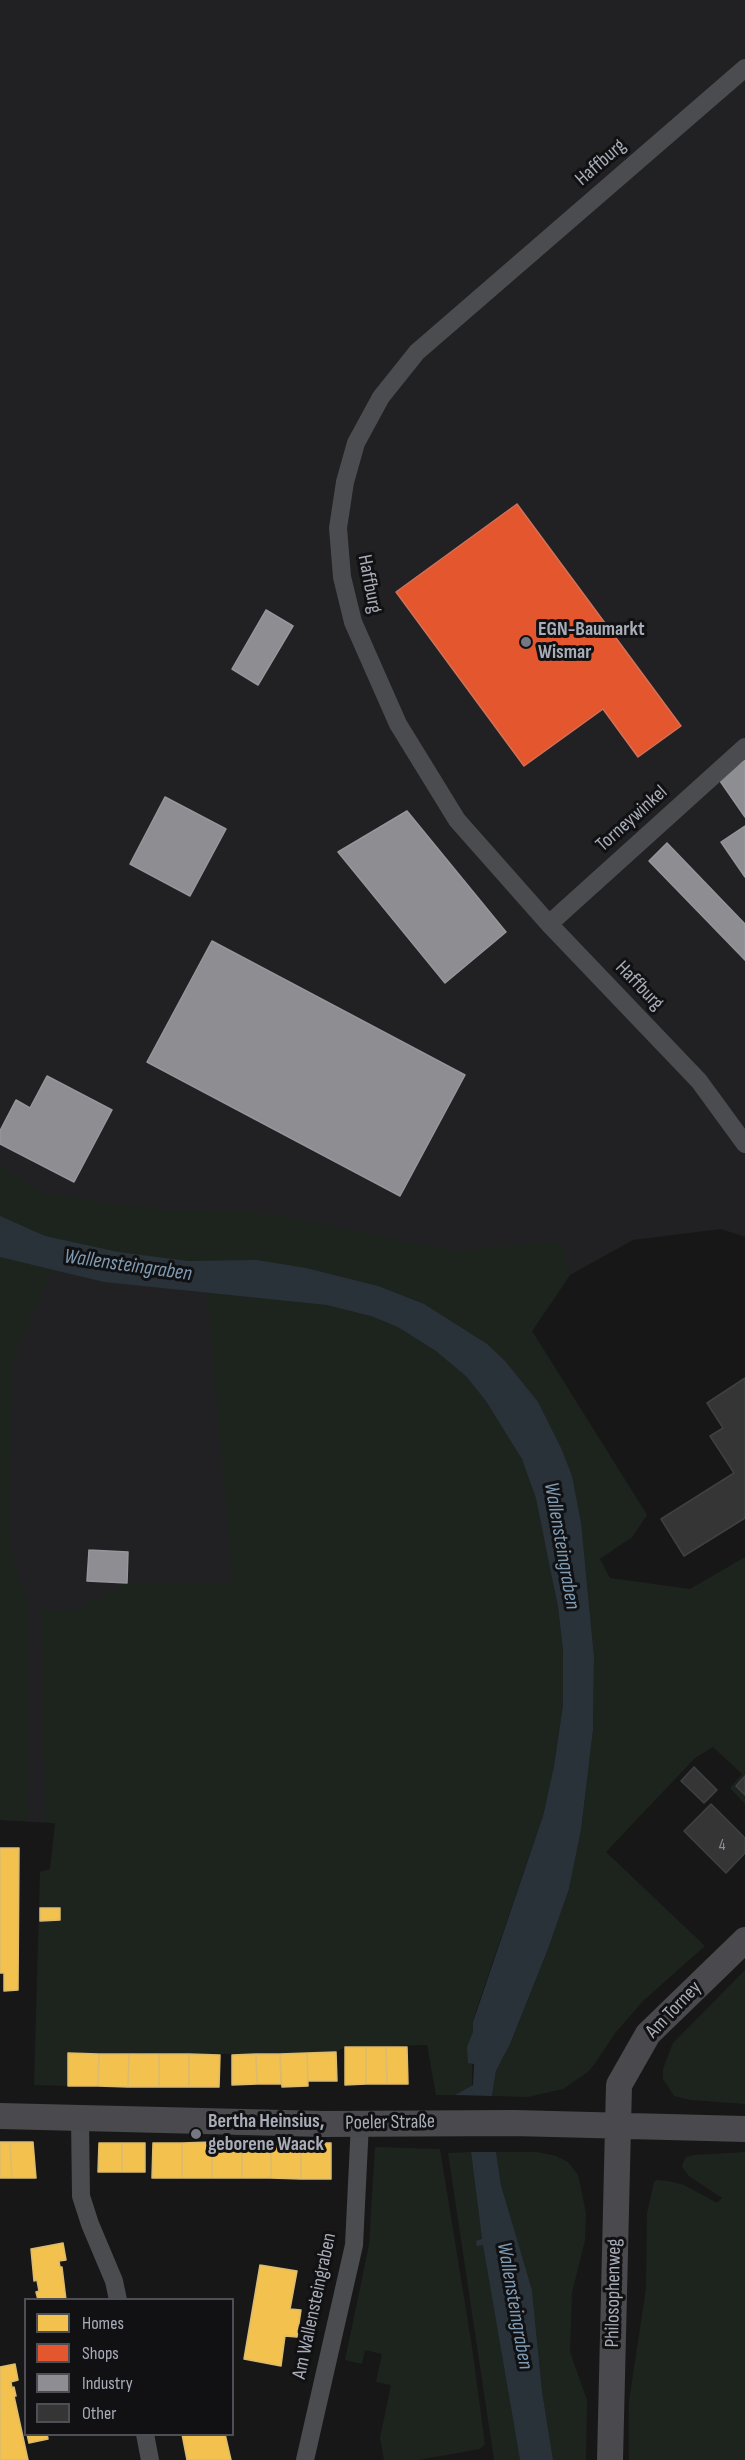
<!DOCTYPE html>
<meta charset="utf-8">
<style>
body{margin:0}
#map{position:relative;width:745px;height:2460px;overflow:hidden;background:#171717;font-family:"Sofia Sans Condensed",sans-serif}
canvas{display:block}
.legend{position:absolute;left:24px;top:2298px;width:210px;height:138px;box-sizing:border-box;background:#111113;border:2px solid #4d4f55;margin:0;padding:8px 10px;list-style:none;font-size:18px;color:#a8adb8}
.legend li{display:flex;align-items:center;gap:12px;height:30px}
.legend b{width:30px;border:2px solid #4d4f55}
</style>
<div id="map">
<canvas width="745" height="2460"></canvas>
<ul class="legend">
<li><b style="height:16px;background:#f2c14e"></b>Homes</li>
<li><b style="height:16px;background:#e4572e"></b>Shops</li>
<li><b style="height:16px;background:#8d8d92"></b>Industry</li>
<li><b style="height:16px;background:#353536"></b>Other</li>
</ul>
</div>
<script>
const g = document.querySelector('canvas').getContext('2d');
g.lineJoin = 'round';
function paint(path, color) { g.fillStyle = color; g.fill(path, 'evenodd'); }
const toPath = rows => new Path2D(rows.map(r => 'M' + r).join(''));
function trace(path, color, width, dash) { g.strokeStyle = color; g.lineWidth = width; g.lineCap = dash ? 'butt' : 'round'; g.setLineDash(dash || []); g.stroke(path); }
function write(font, color, halo, rows, align = 'center') {
  g.font = font + ' "Sofia Sans Condensed",sans-serif'; g.lineWidth = 6; g.setLineDash([]); g.textBaseline = 'middle'; g.strokeStyle = halo; g.fillStyle = color; for (const [text, x, y, turn = 0] of rows) {
    g.save(); g.translate(x, y); g.rotate((+turn || 0) * Math.PI / 180); g.textAlign = isNaN(turn) ? turn : align; if (halo) g.strokeText(text, 0, 0); g.fillText(text, 0, 0); g.restore();
  }
}
paint(toPath([
 [0,0,745,0,745,1237,721,1229,633,1240,570,1275,532,1331,647,1515,632,1537,599,1559,131,1828,0,1820]
]), '#212123');
paint(toPath([
 [0,1165,44,1194,157,1209,252,1212,313,1222,453,1251,561,1241,570,1275,532,1331,647,1515,632,1537,600,1559,610,1578,690,1589,745,1557,745,1776,736,1786,745,1795,745,1804,730,1788,742,1774,713,1747,695,1758,606,1852,705,1946,643,2001,616,2032,596,2062,588,2072,563,2089,528,2097,492,2096,496,2071,510,2044,548,1949,569,1889,581,1830,593,1730,594,1656,581,1523,572,1476,561,1448,538,1402,505,1361,487,1344,378,1286,306,1268,257,1260,188,1261,117,1252,45,1236,0,1216],
 [0,1257,53,1269,13,1359,9,1532,15,1566,29,1606,28,1821,0,1820],
 [207,1293,327,1305,371,1316,398,1327,436,1351,466,1376,486,1401,522,1459,536,1498,558,1607,563,1650,563,1705,554,1766,543,1816,477,2008,473,2022,472,2086,455,2095,436,2095,427,2045,345,2047,336,2052,256,2054,69,2053,68,2086,34,2085,40,1872,50,1869,55,1823,45,1822,42,1610,77,1609,126,1584,233,1583],
 [745,1970,745,2104,691,2100,674,2096,663,2079,663,2069,673,2043],
 [375,2147,440,2149,472,2347,485,2444,480,2449,418,2460,384,2460,380,2438,391,2385,376,2382,382,2354,365,2350,362,2364,345,2360,369,2245],
 [471,2152,482,2239,477,2246,483,2244,520,2460,494,2460,448,2153],
 [496,2152,537,2152,556,2156,568,2162,578,2175,586,2213,585,2240,572,2293,570,2352,587,2400,586,2460,553,2460,542,2391,532,2290,501,2185],
 [745,2152,745,2460,629,2460,629,2401,646,2289,647,2213,654,2182,657,2180,668,2181,684,2185,717,2203,722,2198,689,2176,682,2167,683,2163,686,2157,694,2155]
]), '#1d241e');
paint(toPath([
 [0,1216,45,1236,118,1252,188,1261,257,1260,306,1268,378,1286,424,1304,487,1344,505,1361,538,1402,561,1448,572,1476,581,1523,594,1656,593,1730,581,1830,569,1889,548,1949,510,2044,496,2071,492,2096,455,2095,473,2085,474,2064,468,2063,467,2047,473,2032,473,2022,543,1816,554,1766,563,1705,563,1650,558,1607,536,1498,522,1459,486,1401,466,1376,436,1351,398,1327,371,1316,327,1305,104,1282,0,1257],
 [471,2152,496,2152,501,2185,532,2290,542,2391,553,2460,520,2460,483,2245,477,2246,476,2241,482,2239]
]), '#2a3239');
const homes = toPath([
 [0,1848,19,1848,18,1990,4,1991,4,1973,0,1973,0,1848],
 [40,1908,60,1908,60,1920,40,1921,40,1908],
 [345,2047,366,2047,366,2084,345,2085,345,2047],
 [366,2047,386,2047,387,2084,366,2084,366,2047],
 [386,2047,407,2047,408,2084,387,2084,386,2047],
 [336,2052,337,2081,308,2081,307,2053,336,2052],
 [68,2053,99,2054,98,2086,68,2086,68,2053],
 [307,2053,308,2086,282,2087,280,2054,307,2053],
 [99,2054,129,2054,128,2087,98,2086,99,2054],
 [129,2054,159,2054,159,2087,128,2087,129,2054],
 [159,2054,189,2054,189,2087,159,2087,159,2054],
 [189,2054,220,2055,219,2087,189,2087,189,2054],
 [256,2054,280,2054,281,2084,257,2084,256,2054],
 [256,2054,257,2084,232,2085,232,2055,256,2054],
 [0,2142,10,2142,12,2178,0,2178,0,2142],
 [10,2142,33,2142,36,2178,12,2178,10,2142],
 [212,2142,212,2178,182,2178,182,2143,212,2142],
 [212,2142,242,2143,242,2178,212,2178,212,2142],
 [99,2143,122,2143,122,2172,98,2172,99,2143],
 [122,2143,145,2143,145,2172,122,2172,122,2143],
 [153,2143,182,2143,182,2178,152,2178,153,2143],
 [242,2143,271,2143,271,2178,242,2178,242,2143],
 [271,2143,301,2143,301,2179,271,2178,271,2143],
 [301,2143,331,2143,331,2179,301,2179,301,2143],
 [63,2243,66,2260,59,2261,60,2267,62,2267,66,2300,38,2300,36,2292,39,2291,37,2280,34,2281,31,2249,63,2243],
 [260,2265,297,2271,290,2309,301,2310,297,2337,285,2336,281,2366,244,2359,260,2265],
 [15,2364,18,2380,11,2382,12,2388,14,2387,16,2396,14,2396,28,2460,0,2460,0,2367,15,2364],
 [27,2434,47,2434,48,2439,29,2443,27,2434],
 [182,2434,225,2434,231,2460,187,2460,182,2434]
]);
paint(homes, '#f2c14e');
trace(homes, '#dcbb6e', 1.5);
const shops = toPath([
 [517,504,681,726,638,757,603,709,524,766,396,592,517,504]
]);
paint(shops, '#e4572e');
trace(shops, '#d27157', 1.5);
const industry = toPath([
 [266,610,293,626,258,685,232,669,266,610],
 [745,760,745,817,718,778,745,760],
 [165,797,226,829,190,896,130,864,165,797],
 [407,811,506,932,445,983,338,852,407,811],
 [745,826,745,877,721,842,745,826],
 [667,843,745,924,745,960,649,861,667,843],
 [212,941,465,1075,400,1196,147,1062,212,941],
 [47,1076,112,1110,74,1182,0,1144,0,1131,16,1100,30,1108,47,1076],
 [89,1550,128,1552,127,1583,87,1581,89,1550]
]);
paint(industry, '#8d8d92');
trace(industry, '#95979d', 1.5);
const building = toPath([
 [745,1378,745,1518,684,1556,661,1519,734,1473,710,1436,723,1428,707,1403,745,1378],
 [694,1767,717,1790,704,1803,681,1781,694,1767],
 [745,1776,745,1795,736,1786,745,1776],
 [711,1804,745,1838,745,1853,726,1873,684,1831,711,1804]
]);
paint(building, '#353536');
trace(building, '#3f4043', 1.5);
trace(toPath([
 [745,68,417,352,381,397,356,443,345,482,338,528,342,577,353,622,398,724,457,820,549,924,699,1081,745,1144],
 [549,924,745,747],
 [80,2119,81,2196,90,2224,114,2281,118,2300],
 [145,2434,150,2460],
 [305,2460,354,2245,360,2123]
]), '#4b4c50', 18);
trace(toPath([
 [0,2116,324,2124,514,2123,745,2129],
 [610,2460,619,2085,648,2034,745,1940]
]), '#4a4a4e', 26);
for (const [x, y, r, color] of [
 [526,642,6,"#757880"],
 [196,2134,6,"#757880"]
]) { const dot = new Path2D(); dot.arc(x, y, r, 0, 2 * Math.PI); g.fillStyle = color; g.fill(dot); trace(dot, '#111113', 2); }
write('16px', '#8b8f98', null, [
 ["4",722,1846]
]);
write('20px', '#a8adb8', '#111113', [
 ["Haffburg",601,163,-41],
 ["Haffburg",369,584,79],
 ["Torneywinkel",632,819,-42],
 ["Haffburg",639,986,46],
 ["Am Torney",674,2010,-46],
 ["Poeler Straße",390,2123,-1],
 ["Philosophenweg",614,2293,-89],
 ["Am Wallensteingraben",315,2306,-78]
]);
write('bold 20px', '#a8adb8', '#111113', [
 ["EGN-Baumarkt",538,630],
 ["Wismar",538,653],
 ["Bertha Heinsius,",208,2122],
 ["geborene Waack",208,2145]
], 'left');
write('italic 21px', '#7f9bb3', '#111113', [
 ["Wallensteingraben",128,1266,8],
 ["Wallensteingraben",561,1546,80],
 ["Wallensteingraben",514,2306,80]
]);
</script>
